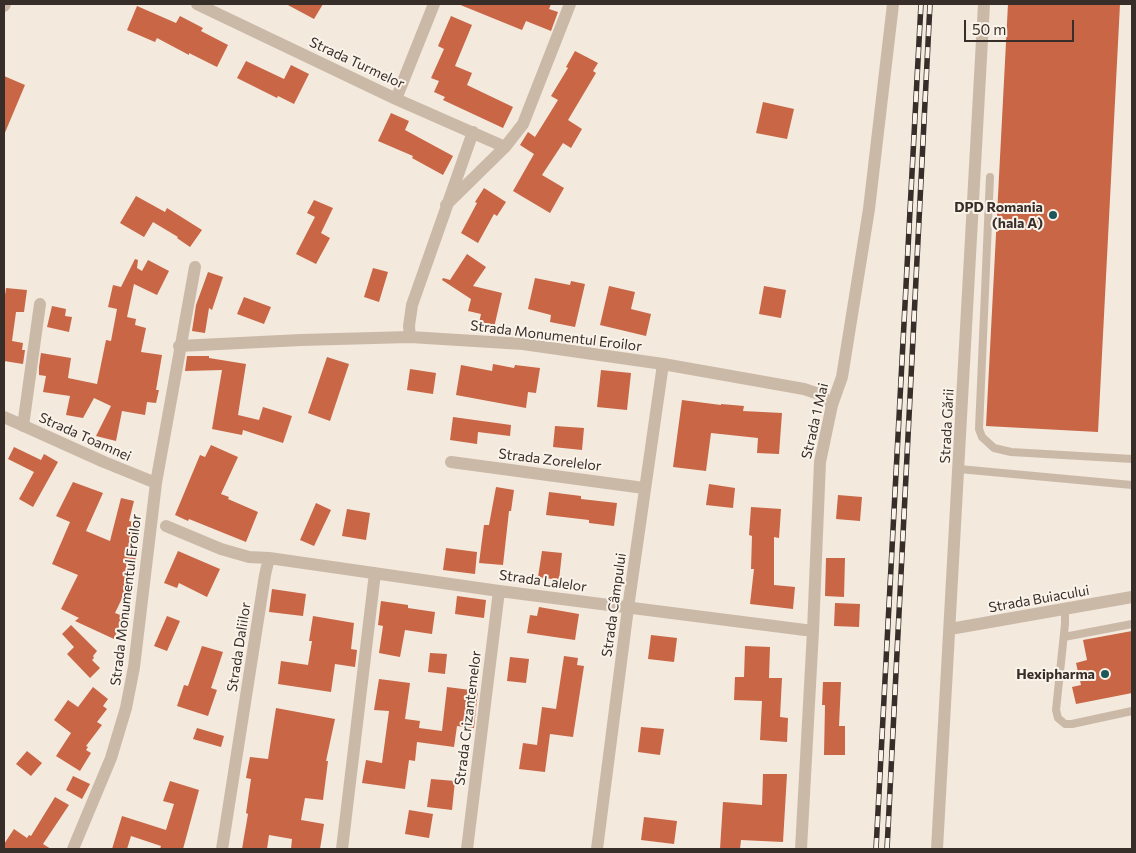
<!DOCTYPE html>
<meta charset="utf-8">
<style>
body{margin:0}
#map{position:relative;width:1136px;height:853px;overflow:hidden;background:#f3e9dd;font-family:Commissioner,sans-serif}
canvas{display:block}
.frame{position:absolute;inset:0;border:5px solid #382e29;pointer-events:none}
.scale{position:absolute;left:964px;top:20px;width:110px;height:22px;box-sizing:border-box;border:2px solid #382e29;border-top:0;padding-left:6px;font-size:15px;line-height:18px;white-space:nowrap;color:#382e29;-webkit-text-stroke:4px #faf3ea;paint-order:stroke}
</style>
<div id="map">
<canvas width="1136" height="853"></canvas>
<div class="frame"></div>
<div class="scale">50 m</div>
</div>
<script>
const g = document.querySelector('canvas').getContext('2d');
g.lineJoin = 'round';
function paint(path, color) { g.fillStyle = color; g.fill(path, 'evenodd'); }
const toPath = rows => new Path2D(rows.map(r => 'M' + r).join(''));
function trace(path, color, width, dash) { g.strokeStyle = color; g.lineWidth = width; g.lineCap = dash ? 'butt' : 'round'; g.setLineDash(dash || []); g.stroke(path); }
function write(font, color, halo, rows, align = 'center') {
  g.font = font + ' Commissioner,sans-serif'; g.lineWidth = 4; g.setLineDash([]); g.textBaseline = 'middle'; g.strokeStyle = halo; g.fillStyle = color; for (const [text, x, y, turn = 0] of rows) {
    g.save(); g.translate(x, y); g.rotate((+turn || 0) * Math.PI / 180); g.textAlign = isNaN(turn) ? turn : align; if (halo) g.strokeText(text, 0, 0); g.fillText(text, 0, 0); g.restore();
  }
}
paint(toPath([
 [286,4,323,4,314,19],
 [458,4,551,4,549,9,558,12,551,31,526,21,522,30],
 [1008,4,1120,4,1098,432,986,426],
 [137,6,176,23,180,16,203,28,201,31,228,45,217,67,189,53,189,55,157,38,155,42,127,30],
 [451,16,472,25,455,66,472,73,467,85,513,107,503,128,443,100,445,97,434,92,439,81,431,78,444,49,438,46],
 [575,51,598,63,593,71,596,73,568,120,582,129,571,148,563,143,542,175,564,188,550,213,513,191,534,154,520,145,528,132,535,137,558,100,551,96,568,68,566,67],
 [246,61,284,79,291,65,309,74,294,104,278,96,277,98,237,78],
 [4,76,25,85,4,135],
 [763,102,794,109,787,139,756,133],
 [391,113,409,121,405,130,453,156,443,175,412,158,413,156,378,141],
 [484,188,506,202,497,216,494,214,478,243,461,233,477,203,475,202],
 [136,196,165,212,167,208,202,230,190,247,177,238,178,237,153,222,144,237,120,223],
 [314,200,333,208,321,233,330,238,316,264,296,254,315,217,307,213],
 [467,254,486,267,473,286,502,293,493,332,478,328,481,314,468,311,471,299,442,280,443,278,450,280],
 [135,259,138,260,137,268,142,271,148,260,169,271,157,295,134,284,127,317,136,319,135,325,146,328,141,352,162,355,156,390,159,390,156,403,147,402,145,415,122,411,116,441,96,436,111,406,94,398,83,418,66,415,70,396,43,392,46,376,39,375,39,367,41,353,71,358,68,378,97,384,106,340,111,341,117,309,108,307,113,285,121,287],
 [373,268,388,272,379,302,364,297],
 [208,272,223,277,212,310,209,308,205,333,192,331,196,305],
 [535,278,570,285,571,281,585,284,575,327,550,322,551,315,528,309],
 [609,286,635,292,631,309,651,314,646,336,600,325],
 [764,286,786,290,781,318,759,314],
 [6,288,27,290,24,312,16,312,12,341,23,343,22,350,25,350,23,364,4,361,4,302],
 [244,297,271,307,264,324,237,314],
 [52,306,66,309,65,316,72,317,69,332,47,327],
 [187,356,209,356,209,358,246,364,238,415,259,420,263,407,292,416,283,443,243,430,242,435,212,429,222,370,185,371],
 [327,357,349,364,330,421,308,413],
 [493,364,514,368,515,365,540,368,536,393,528,392,526,408,456,395,461,365,492,371],
 [410,369,436,373,433,394,407,390],
 [601,370,631,373,627,410,597,407],
 [682,400,721,405,721,404,744,406,743,411,782,413,779,454,757,453,758,438,711,433,706,471,673,467],
 [453,417,511,425,510,436,478,432,477,444,450,440],
 [555,426,584,428,582,450,553,447],
 [211,445,238,457,221,494,229,497,228,499,258,512,246,542,189,519,188,521,175,515,200,455,205,457],
 [14,447,41,460,44,454,58,462,33,507,19,499,34,472,8,459],
 [73,482,103,493,86,531,110,541,121,498,134,501,129,521,137,523,130,549,138,551,126,590,115,613,123,616,114,639,75,621,79,618,61,609,78,575,52,564,70,522,56,516],
 [709,484,735,488,733,508,706,505],
 [496,487,514,490,511,511,509,511,503,565,479,563,484,525,489,525],
 [549,492,581,496,581,499,617,503,614,526,589,523,589,520,546,515],
 [838,495,862,497,860,521,836,519],
 [316,503,331,510,314,546,300,540],
 [751,507,781,509,779,538,774,537,774,585,795,587,793,609,750,604,754,569,751,569,752,536,749,535],
 [347,509,370,513,366,540,342,536],
 [446,548,477,552,475,574,443,570],
 [178,551,220,569,207,597,179,583,177,588,164,583],
 [542,551,562,553,559,580,538,577],
 [826,558,845,558,844,597,825,596],
 [272,589,306,594,303,616,269,612],
 [457,596,486,600,484,618,455,614],
 [381,601,408,605,408,608,435,612,432,634,405,630,400,657,379,653,383,626,378,625],
 [835,603,860,604,859,627,834,626],
 [539,607,579,614,575,640,527,633,530,615,537,616],
 [167,616,180,621,167,651,154,646],
 [313,616,354,623,351,649,357,650,355,667,335,664,331,692,278,684,281,661,308,665,312,641,309,641],
 [71,625,97,651,93,656,94,658,92,660,100,668,90,678,67,654,74,647,62,634],
 [1132,631,1132,693,1076,704,1072,687,1081,685,1076,663,1087,660,1083,640],
 [651,635,677,638,674,662,648,659],
 [202,646,223,652,211,688,217,690,208,716,177,706,184,685,188,686],
 [745,646,770,647,769,678,782,678,780,717,788,718,787,742,760,740,762,701,734,700,735,677,744,677],
 [430,653,447,654,445,674,428,672],
 [564,656,578,658,577,665,584,666,573,737,550,734,545,772,519,769,523,743,537,745,542,707,556,709],
 [510,657,529,659,526,683,507,681],
 [379,679,410,683,405,719,420,721,419,728,442,731,447,687,478,691,474,728,457,726,454,747,417,742,415,761,409,760,405,789,362,783,366,760,382,763,389,711,374,710],
 [823,682,841,682,839,726,845,726,845,755,824,755,825,705,822,705],
 [93,687,108,699,103,706,107,709,97,722,102,725,86,746,88,747,86,750,91,753,80,771,56,756,71,733,54,720,68,700,78,707],
 [276,708,335,719,326,761,328,761,323,800,305,798,301,820,324,824,320,849,291,849,292,839,269,835,267,849,242,849,248,814,246,813,251,779,246,778,250,757,268,759],
 [641,727,664,729,660,755,638,752],
 [197,728,224,736,221,747,193,739],
 [27,751,42,763,31,776,16,764],
 [763,774,787,774,783,842,741,840,740,849,720,849,723,802,762,805],
 [73,776,90,784,82,799,66,790],
 [431,779,455,781,452,810,427,807],
 [170,781,199,790,183,849,160,849,161,846,131,836,127,849,112,849,122,816,166,830,174,804,163,801],
 [55,797,69,805,43,844,51,849,4,849,4,844,14,829,27,838,29,835,31,836],
 [409,810,433,814,429,838,405,834],
 [644,817,677,821,674,844,641,840]
]), '#c86646');
trace(toPath([
 [990,177,979,429,982,437,994,448,1011,452,1132,459],
 [959,469,1132,485],
 [1065,610,1065,624,1056,710,1058,718,1065,724,1072,724,1132,711],
 [1064,637,1132,624]
]), '#cbb9a8', 8);
trace(toPath([
 [197,4,396,99,505,147],
 [4,6,5,4],
 [396,99,434,4],
 [446,205,505,147,523,124,570,4],
 [410,337,409,326,412,305,473,132],
 [179,346,301,340,410,337,523,344,663,364,804,389,819,394,832,405],
 [4,417,104,462,156,483],
 [23,426,40,304],
 [451,462,644,488],
 [166,526,221,549,249,557,269,558,265,575,222,849],
 [269,558,499,591,813,631],
 [950,629,1132,597],
 [73,849,111,758,126,708,134,667,156,483,195,267],
 [342,849,375,573],
 [467,849,499,591],
 [597,849,628,608,663,364],
 [801,849,813,631,820,462,832,405,842,377,869,209,893,4],
 [937,849,984,4]
]), '#cbb9a8', 12);
const rail = toPath([
 [876,849,921,4],
 [887,849,930,4]
]);
trace(rail, '#382e29', 5.5);
trace(rail, '#faf3ea', 4, [11]);
for (const [x, y, r, color] of [
 [1053,215,5,"#1d565b"],
 [1105,674,5,"#1d565b"]
]) { const dot = new Path2D(); dot.arc(x, y, r, 0, 2 * Math.PI); g.fillStyle = color; g.fill(dot); trace(dot, '#faf3ea', 2); }
write('14px', '#382e29', '#faf3ea', [
 ["Strada Turmelor",357,63,25],
 ["Strada Monumentul Eroilor",556,336,7],
 ["Strada 1 Mai",815,421,-77],
 ["Strada Gării",947,426,-87],
 ["Strada Toamnei",85,437,24],
 ["Strada Zorelelor",550,460,7],
 ["Strada Lalelor",543,581,8],
 ["Strada Buiacului",1039,599,-10],
 ["Strada Monumentul Eroilor",126,600,-83],
 ["Strada Câmpului",614,605,-82],
 ["Strada Daliilor",239,647,-81],
 ["Strada Crizantemelor",468,718,-83]
]);
write('bold 14px', '#382e29', '#faf3ea', [
 ["DPD Romania",1043,207],
 ["(hala A)",1043,223],
 ["Hexipharma",1095,674]
], 'right');
</script>
